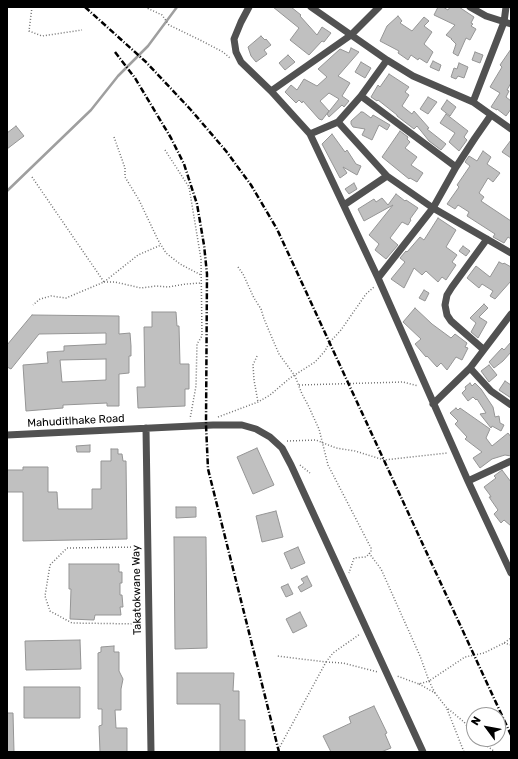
<!DOCTYPE html>
<style>
body{margin:0}
#map{position:relative;width:518px;height:759px;overflow:hidden;background:#fff;font-family:Rubik,sans-serif}
canvas{display:block}
.frame{position:absolute;inset:0;border:8px solid #000;pointer-events:none}
.north{position:absolute;left:466px;top:707px;width:40px;height:40px;box-sizing:border-box;background:#fff;border:1px solid #999;border-radius:50%;rotate:302deg;font-size:11px;font-weight:700;line-height:16px;text-align:center;color:#000}
.north::after{content:'';display:block;margin:auto;width:14px;height:18px;background:#000;clip-path:polygon(50% 0,100% 100%,50% 72%,0 100%)}
</style>
<div id="map">
<canvas width="518" height="759"></canvas>
<div class="frame"></div>
<div class="north">N</div>
</div>
<script>
const g = document.querySelector('canvas').getContext('2d');
g.lineJoin = 'round';
const toPath = rows => new Path2D(rows.map(r => 'M' + r).join(''));
function trace(path, color, width, dash) { g.strokeStyle = color; g.lineWidth = width; g.lineCap = dash ? 'butt' : 'round'; g.setLineDash(dash || []); g.stroke(path); }
function paint(path, color) { g.fillStyle = color; g.fill(path, 'evenodd'); }
function write(font, color, halo, rows, align = 'center') {
  g.font = font + ' Rubik,sans-serif'; g.lineWidth = 3.5; g.setLineDash([]); g.textBaseline = 'middle'; g.strokeStyle = halo; g.fillStyle = color; for (const [text, x, y, turn = 0] of rows) {
    g.save(); g.translate(x, y); g.rotate((+turn || 0) * Math.PI / 180); g.textAlign = isNaN(turn) ? turn : align; if (halo) g.strokeText(text, 0, 0); g.fillText(text, 0, 0); g.restore();
  }
}
trace(toPath([
 [7,191,91,110,118,76,148,46,177,7]
]), '#9f9f9f', 2.5);
const building = toPath([
 [273,7,291,7,301,15,300,16,317,35,322,27,331,33,324,42,322,41,309,55,290,40,299,28,273,7],
 [438,7,443,7,448,10,450,7,459,7,474,17,471,23,473,24,471,26,476,29,470,40,466,38,458,56,453,53,456,44,451,39,452,39,446,35,455,25,434,15,438,7],
 [398,16,402,21,400,23,412,31,424,17,429,21,424,26,432,32,424,44,433,52,427,63,419,58,418,60,411,55,408,60,398,53,399,51,380,41,387,26,398,16],
 [261,36,265,40,266,39,271,45,264,50,267,54,256,62,251,56,248,47,261,36],
 [351,48,359,52,338,76,350,83,342,96,349,101,344,107,342,105,329,117,327,114,339,99,329,93,320,101,329,111,322,120,319,119,303,101,302,103,299,100,296,103,285,92,291,85,297,90,304,79,317,86,327,77,318,69,340,49,349,53,351,48],
 [511,49,511,83,507,90,509,91,506,97,511,101,511,109,506,116,497,109,497,110,491,107,500,93,490,87,502,67,500,65,511,49],
 [475,52,483,55,480,63,472,60,475,52],
 [288,55,295,62,285,70,279,63,288,55],
 [433,61,441,65,439,71,430,67,433,61],
 [361,62,371,68,365,78,355,72,361,62],
 [459,63,468,67,464,78,458,76,456,79,451,77,454,68,457,69,459,63],
 [389,74,409,87,405,92,409,95,402,106,412,114,414,111,429,128,427,129,446,144,441,150,429,141,417,126,414,129,397,116,397,115,378,100,377,101,371,97,378,85,380,87,389,74],
 [428,97,437,102,428,114,420,109,428,97],
 [447,100,456,107,450,116,441,109,447,100],
 [361,112,363,112,371,118,373,115,390,125,387,130,379,125,372,140,362,135,365,129,353,127,351,124,351,121,361,112],
 [446,114,468,131,464,137,467,140,459,151,449,142,455,133,440,123,446,114],
 [16,126,24,136,7,149,7,133,16,126],
 [400,131,408,137,407,139,410,142,405,148,417,157,411,165,423,173,417,182,410,178,409,179,382,157,400,131],
 [332,134,345,152,347,150,356,164,361,166,357,175,343,167,347,173,340,178,322,144,332,134],
 [511,140,511,158,502,152,511,140],
 [483,151,491,157,487,164,500,173,493,182,488,178,479,193,484,197,481,201,511,221,511,239,508,237,504,243,493,237,495,234,467,216,469,212,458,205,455,209,447,204,459,187,457,185,470,166,465,162,469,156,477,161,483,151],
 [354,183,357,189,349,194,345,189,354,183],
 [396,194,405,201,406,200,418,208,410,219,411,220,408,225,402,222,390,238,398,245,386,259,375,250,379,244,369,235,393,205,364,221,358,209,374,199,376,202,382,198,388,205,396,194],
 [438,218,456,230,446,247,457,255,452,262,456,265,446,280,442,277,438,282,426,271,422,275,414,268,404,288,391,279,405,262,400,258,406,251,407,252,420,237,424,240,438,218],
 [463,246,470,251,466,256,459,251,463,246],
 [499,262,503,264,504,263,511,267,511,281,495,299,490,296,493,291,482,284,479,288,467,278,476,266,490,277,499,262],
 [424,290,429,293,425,301,419,298,424,290],
 [484,304,488,308,479,317,487,322,478,338,471,332,476,323,470,318,484,304],
 [415,308,432,324,451,338,455,334,467,343,465,347,468,348,462,360,456,357,447,370,441,363,437,367,427,356,426,357,415,344,421,339,403,322,415,308],
 [152,312,176,312,177,326,179,326,180,364,189,364,189,389,185,389,185,406,138,408,137,387,145,387,144,327,152,327,152,312],
 [32,315,119,316,119,334,130,333,131,346,131,356,129,356,129,373,119,374,119,406,107,406,107,403,63,405,63,408,26,411,23,365,48,363,47,352,64,351,64,346,106,344,106,333,39,334,11,369,7,367,7,345,32,315],
 [106,359,106,380,62,382,60,360,106,359],
 [511,342,511,352,503,361,494,368,489,362,502,348,504,350,511,342],
 [489,365,497,375,489,382,481,371,489,365],
 [505,381,511,385,511,398,499,390,505,381],
 [470,383,472,386,475,383,481,389,493,407,495,417,499,416,500,423,504,425,501,431,492,426,491,428,480,414,486,413,477,399,476,400,473,397,468,401,462,393,466,389,465,387,470,383],
 [456,408,458,410,460,408,490,429,486,438,492,446,508,433,511,437,511,456,505,455,492,459,480,468,473,458,482,452,465,439,467,437,455,424,458,421,450,413,456,408],
 [90,445,90,452,77,452,76,446,90,445],
 [257,448,274,485,253,494,237,457,257,448],
 [111,449,118,449,118,454,122,454,123,461,126,461,127,539,23,541,23,492,7,492,7,470,23,470,23,467,48,467,48,492,57,492,58,509,92,509,92,489,101,489,101,461,111,461,111,449],
 [502,470,511,482,511,526,504,520,501,523,494,514,498,510,489,497,491,497,490,495,484,487,496,478,494,476,502,470],
 [176,507,196,507,196,517,176,518,176,507],
 [276,511,283,537,262,542,256,516,276,511],
 [174,537,206,537,207,648,175,649,174,537],
 [298,547,305,563,291,569,284,553,298,547],
 [69,564,119,564,119,572,122,572,122,583,120,583,120,595,122,595,123,607,120,607,121,615,95,615,94,620,70,619,71,589,69,589,69,564],
 [307,576,312,586,301,592,298,587,304,583,301,579,307,576],
 [288,584,293,594,286,597,281,587,288,584],
 [300,612,307,626,293,633,286,619,300,612],
 [80,640,81,669,26,670,25,641,80,640],
 [114,646,114,652,119,652,119,671,123,679,121,689,121,710,115,710,116,728,127,728,127,752,100,752,99,726,102,725,102,709,98,709,98,653,101,652,101,647,114,646],
 [177,673,234,673,233,691,239,691,239,720,245,720,245,752,220,752,220,704,177,704,177,673],
 [24,687,80,687,80,718,24,718,24,687],
 [374,706,387,733,385,734,391,748,381,752,331,752,323,736,351,723,349,717,374,706],
 [7,713,13,713,14,752,7,752,7,713]
]);
paint(building, '#c0c0c0');
trace(building, '#959595', 1);
trace(toPath([
 [32,7,29,31,42,36,82,30],
 [145,7,162,15,169,25,200,40,223,52,230,58],
 [114,137,125,168,125,177,139,200,158,240,166,253,180,264,201,275],
 [165,150,189,187,201,259,202,336,197,344,196,386,190,419],
 [32,177,104,282,66,298,51,296,40,299,33,305],
 [238,267,243,274,254,298,261,309,264,319,279,354,295,376,302,394,308,405,319,429,328,465,371,548,371,552,366,557,354,558,349,573],
 [104,282,115,282,141,288,156,286,168,287,186,284,201,283],
 [104,282,138,255,161,245],
 [257,356,253,365,254,380,258,402],
 [299,385,403,382,418,386],
 [218,417,258,402,270,395,290,378,315,362,325,351,329,343,341,330,366,294,374,287],
 [287,441,316,440,336,448,355,451,384,460,447,453],
 [300,465,310,473],
 [140,547,67,548,50,565,45,596,50,611,72,623,141,624],
 [369,553,381,569,420,656,429,681,419,684,397,676],
 [504,643,511,645],
 [326,662,343,663,378,672],
 [326,662,333,653,360,634],
 [419,684,435,693,446,707,464,722,474,735],
 [435,693,429,681,465,657,484,653,504,643,511,638],
 [447,709,464,752],
 [478,739,495,752],
 [277,752,326,662,277,656],
 [511,752,511,750]
]), '#737373', 1.5, [1, 2]);
trace(toPath([
 [249,7,241,22,234,39,236,52,241,62,271,91,310,134,378,278,468,481,511,573],
 [311,7,387,60,413,76,473,102,511,129],
 [470,7,486,16,511,24],
 [271,91,351,35,379,7],
 [361,96,387,60],
 [473,102,504,22,506,7],
 [338,122,361,96,456,167],
 [310,134,338,122,387,176,433,208,456,167,475,138,491,115],
 [344,205,387,176],
 [378,278,433,208,511,253],
 [483,349,451,321,447,315,445,305,447,295,452,287,487,239],
 [470,368,491,391,511,405],
 [433,404,470,368,511,314],
 [146,428,151,752],
 [7,435,213,425,242,425,256,429,270,437,282,448,291,465,423,752],
 [468,481,511,461]
]), '#515151', 7);
trace(toPath([
 [85,7,146,62,191,110,226,151,251,185,277,229,511,735],
 [115,52,135,78,171,138,184,164,197,204,204,245,207,274,206,425,208,469,279,752]
]), '#000', 2.5, [6, 2, 1, 2]);
write('11px', '#000', '#fff', [
 ["Mahuditlhake Road",76,421,-3],
 ["Takatokwane Way",137,590,-91]
]);
</script>
